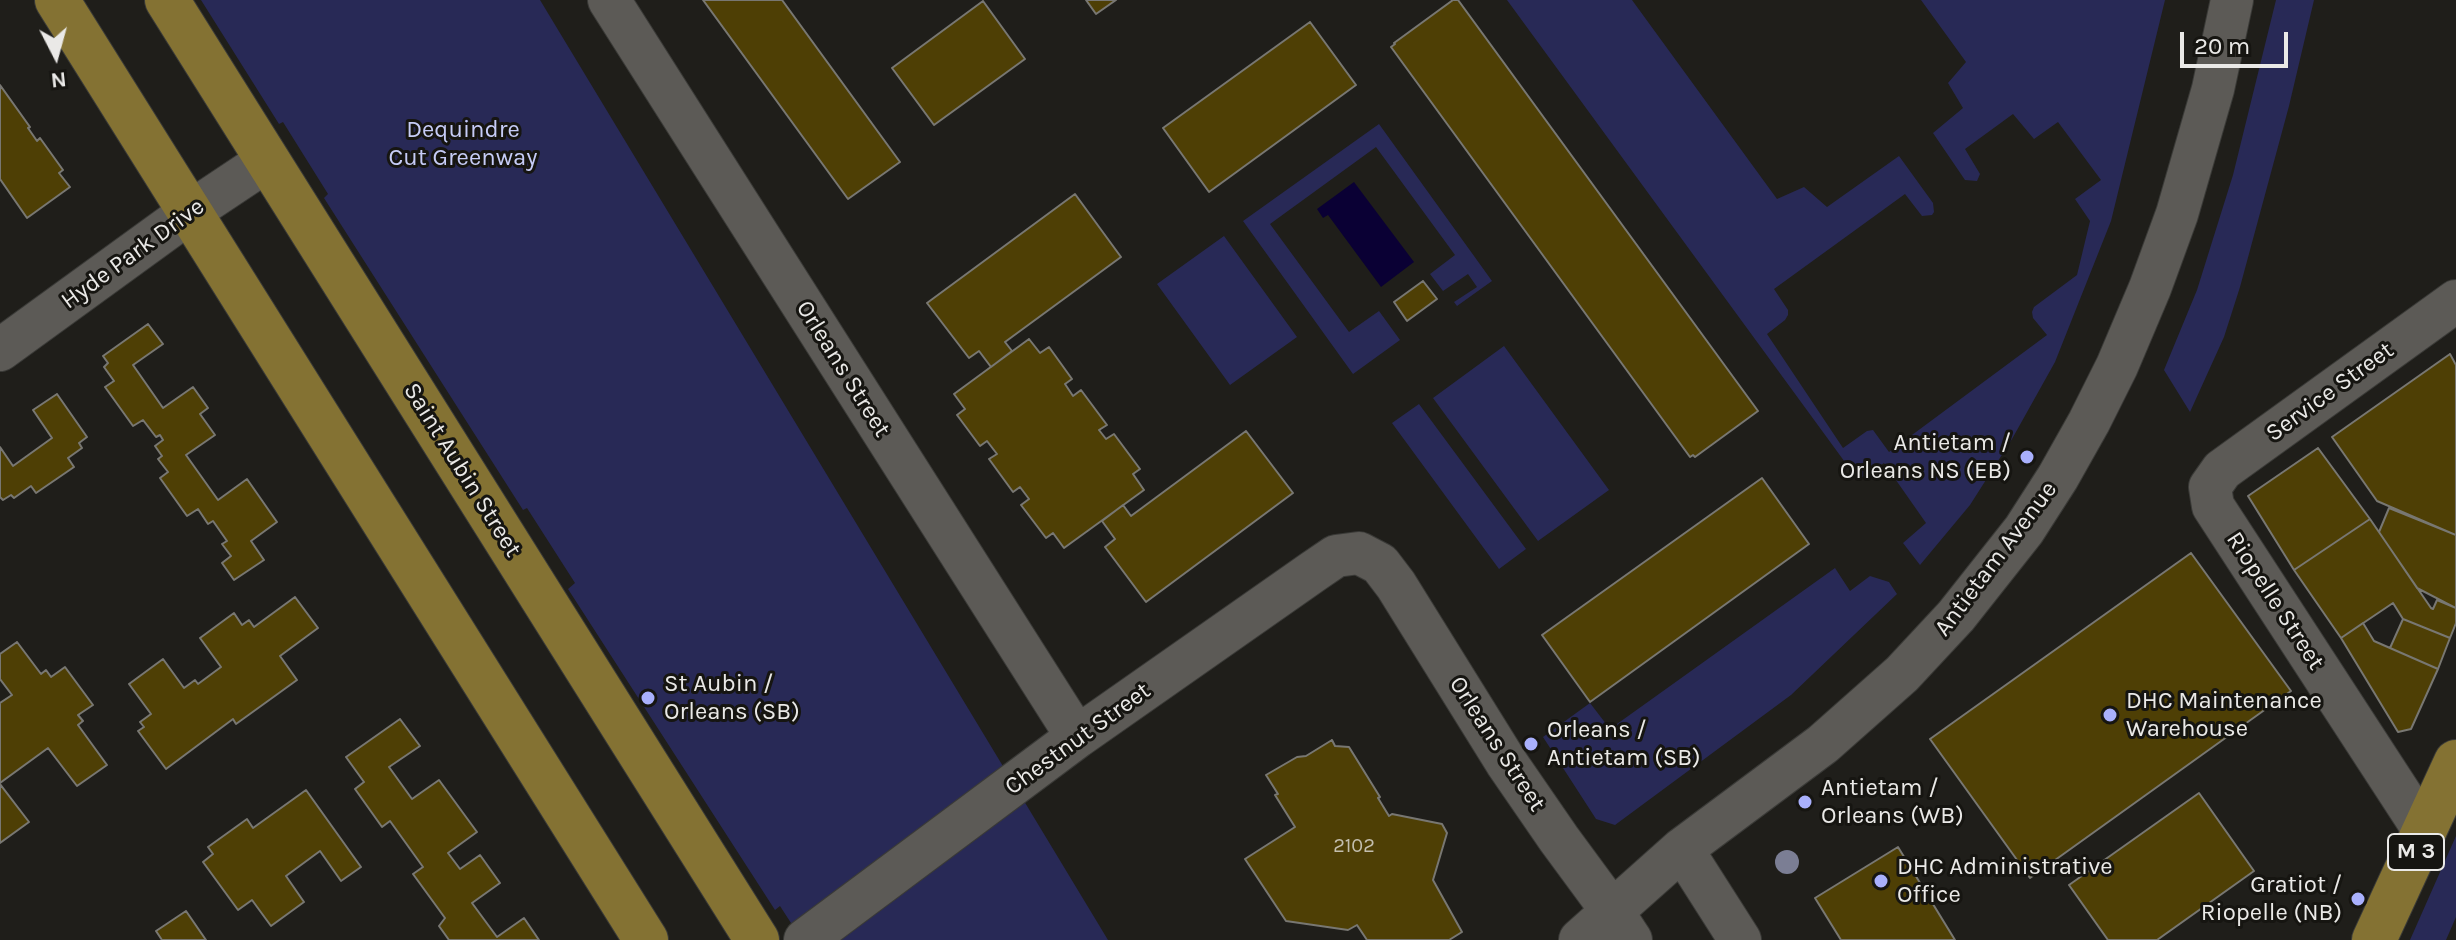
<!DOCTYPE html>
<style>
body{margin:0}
#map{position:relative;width:2456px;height:940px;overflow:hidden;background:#1f1e1a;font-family:Karla,sans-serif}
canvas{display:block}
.north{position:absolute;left:16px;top:16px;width:80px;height:80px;-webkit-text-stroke:6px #161511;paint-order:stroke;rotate:174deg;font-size:22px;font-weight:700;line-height:32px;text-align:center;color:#eae9e7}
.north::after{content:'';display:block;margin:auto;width:28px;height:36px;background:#eae9e7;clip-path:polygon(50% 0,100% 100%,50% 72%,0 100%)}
.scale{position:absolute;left:2180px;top:32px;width:108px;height:36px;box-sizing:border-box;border:4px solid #eae9e7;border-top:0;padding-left:10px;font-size:24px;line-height:28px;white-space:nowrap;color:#eae9e7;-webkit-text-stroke:6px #161511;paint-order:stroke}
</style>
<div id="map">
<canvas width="2456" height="940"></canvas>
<div class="north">N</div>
<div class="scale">20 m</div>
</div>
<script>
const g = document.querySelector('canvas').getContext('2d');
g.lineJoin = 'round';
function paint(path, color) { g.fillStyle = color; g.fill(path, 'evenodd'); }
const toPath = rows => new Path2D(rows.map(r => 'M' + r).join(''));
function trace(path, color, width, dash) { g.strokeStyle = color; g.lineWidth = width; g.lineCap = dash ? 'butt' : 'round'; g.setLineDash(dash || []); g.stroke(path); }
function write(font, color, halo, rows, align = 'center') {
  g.font = font + ' Karla,sans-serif'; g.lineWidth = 6; g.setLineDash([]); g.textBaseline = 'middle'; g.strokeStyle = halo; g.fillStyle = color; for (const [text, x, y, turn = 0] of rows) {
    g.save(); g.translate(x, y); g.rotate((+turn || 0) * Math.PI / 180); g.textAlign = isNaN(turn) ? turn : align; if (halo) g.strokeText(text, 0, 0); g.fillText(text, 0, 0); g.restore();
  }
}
paint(toPath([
 [201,0,540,0,1108,940,802,940,780,906,775,910,568,589,575,583,527,508,523,510,324,198,328,194,283,122,279,124],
 [1507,0,1632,0,1777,199,1804,187,1827,207,1899,156,1933,203,1934,212,1932,215,1922,216,1905,194,1774,289,1788,310,1788,315,1785,320,1767,334,1843,448,1867,431,1873,430,1889,452,2047,335,2033,318,2032,312,2034,307,2077,275,2090,221,2075,199,2101,180,2058,122,2034,139,2013,114,1965,149,1980,174,1977,181,1965,180,1933,133,1963,108,1948,83,1966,62,1921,0,2165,0,2111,221,2055,362,2012,439,1970,505,1920,565,1903,543,1926,523,1884,463,1858,480],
 [2276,0,2314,0,2289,106,2240,287,2224,337,2190,412,2164,370,2197,290,2233,175],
 [1379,124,1492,281,1457,306,1454,302,1477,287,1468,274,1443,291,1430,274,1455,255,1376,147,1270,224,1349,332,1379,311,1400,340,1353,374,1243,221],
 [1224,236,1297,337,1230,385,1157,284],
 [1504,346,1609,490,1538,541,1433,398],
 [1419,404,1526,549,1499,569,1392,423],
 [1835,568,1850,591,1870,576,1889,582,1897,594,1791,695,1615,825,1596,819,1543,737,1590,703,1610,729],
 [2456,836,2456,917,2446,940,2410,940]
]), '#282956');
paint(toPath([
 [1354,182,1414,262,1381,287,1328,215,1323,218,1317,209]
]), '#0a0034');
const building = toPath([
 [703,0,782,0,900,162,848,199,703,0],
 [1086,0,1116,0,1096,14,1086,0],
 [1453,0,1458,0,1758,411,1695,457,1693,455,1690,457,1391,47,1395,44,1394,43,1453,0],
 [983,1,1025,59,934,125,892,68,983,1],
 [1310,22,1356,85,1209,192,1163,128,1310,22],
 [0,85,30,127,28,128,37,141,40,138,63,170,59,173,70,187,27,218,0,179,0,85],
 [1075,194,1121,257,1005,342,1012,351,991,367,979,351,969,358,927,303,1075,194],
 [1423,281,1437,299,1407,321,1394,302,1423,281],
 [148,324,163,344,133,365,163,408,193,387,208,408,200,414,215,435,186,455,218,500,247,479,277,522,251,541,264,560,234,580,222,563,231,556,222,544,227,541,213,521,208,524,198,509,187,516,160,478,168,472,158,459,162,456,155,446,163,440,160,435,156,437,143,420,133,426,105,387,114,381,104,367,108,363,103,356,148,324],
 [1029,339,1040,353,1049,347,1072,379,1065,384,1073,396,1081,390,1107,425,1099,430,1106,439,1114,434,1140,469,1133,474,1144,490,1064,548,1053,533,1046,538,1021,505,1029,499,1020,487,1013,492,989,459,997,454,987,441,980,446,957,415,965,409,954,394,1029,339],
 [2450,354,2456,365,2456,535,2377,501,2332,437,2450,354],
 [57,394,87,437,79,443,82,448,68,458,74,467,36,493,31,486,14,498,11,495,3,500,0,497,0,447,13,466,52,438,33,410,57,394],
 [1246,431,1293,493,1146,602,1105,547,1115,539,1102,521,1123,505,1131,516,1246,431],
 [2318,448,2370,519,2294,570,2248,496,2318,448],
 [1762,478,1809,544,1590,702,1542,635,1762,478],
 [2389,508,2456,535,2456,608,2417,588,2379,532,2389,508],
 [2370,519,2431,608,2433,609,2437,600,2456,608,2456,623,2450,638,2403,619,2393,603,2341,638,2294,570,2370,519],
 [2191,553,2291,691,2030,878,1930,739,2191,553],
 [295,597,318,628,280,656,297,680,236,724,233,719,166,769,138,731,144,727,140,722,151,714,129,684,163,659,184,688,195,680,198,684,221,667,200,638,234,613,242,625,249,620,254,627,295,597],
 [2403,619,2450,638,2438,669,2390,648,2403,619],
 [2363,623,2374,641,2438,669,2411,729,2398,732,2341,638,2363,623],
 [17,642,41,674,46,670,51,677,65,667,93,705,78,715,83,721,78,725,107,765,77,786,48,748,0,783,0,703,12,695,0,679,0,654,17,642],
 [400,719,420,746,389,767,412,799,439,780,477,832,448,853,460,869,480,855,500,883,472,903,497,937,524,918,539,940,449,940,439,926,445,918,413,874,423,867,390,821,382,827,355,789,364,782,346,757,400,719],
 [1332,740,1335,746,1349,747,1380,797,1378,798,1389,816,1392,814,1442,824,1447,833,1433,880,1462,932,1449,940,1367,940,1357,925,1348,930,1286,921,1245,859,1295,827,1275,795,1278,794,1266,775,1297,757,1306,756,1332,740],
 [0,784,29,822,0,843,0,784],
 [306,790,361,867,341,881,320,851,286,876,304,902,271,926,252,900,238,910,203,862,213,854,208,847,247,819,253,828,306,790],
 [2199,793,2254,871,2157,940,2108,940,2069,885,2199,793],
 [1898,847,1955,940,1841,940,1815,898,1898,847],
 [186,911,206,940,162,940,156,931,186,911]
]);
paint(building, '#4e3f05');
trace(building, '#787772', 2);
const minor = toPath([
 [609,0,1077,737],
 [0,350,190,212,268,160],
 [2425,832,2213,506,2210,487,2222,470,2456,301],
 [1682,849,1740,940],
 [805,940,1077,737,1314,571,1336,556,1359,553,1380,564,1396,585,1506,762,1559,839,1612,911,1631,940],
 [1580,940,1682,849,1823,744,1902,674,1956,616,2024,530,2058,477,2089,422,2117,366,2150,288,2177,214,2213,89,2232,0]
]);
const major = toPath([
 [57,0,646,940],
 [167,0,757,940],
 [2374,940,2456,762]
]);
trace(minor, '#3a3a37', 44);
trace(major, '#3a3a37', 46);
trace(minor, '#5c5a56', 42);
trace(major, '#847233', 44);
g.fillStyle = '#7b7e94';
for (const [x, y] of [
 [1787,862]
]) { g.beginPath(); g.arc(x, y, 12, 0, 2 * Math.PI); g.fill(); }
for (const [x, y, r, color] of [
 [2027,457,8,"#a9b0fc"],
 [648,698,8,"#a9b0fc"],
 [2110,715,8,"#a9b0fc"],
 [1531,744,8,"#a9b0fc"],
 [1805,802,8,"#a9b0fc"],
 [1881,881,8,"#a9b0fc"],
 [2358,899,8,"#a9b0fc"]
]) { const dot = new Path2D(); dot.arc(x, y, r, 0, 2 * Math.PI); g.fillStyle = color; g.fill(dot); trace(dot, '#161511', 3); }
write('20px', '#c3beae', null, [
 ["2102",1354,846]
]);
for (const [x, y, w] of [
 [2416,852,56]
]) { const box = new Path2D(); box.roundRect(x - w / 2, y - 18, w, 36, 6); g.fillStyle = '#161511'; g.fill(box); trace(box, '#eae9e7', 2); }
write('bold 22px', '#eae9e7', null, [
 ["M 3",2416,852]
]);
write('24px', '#c6ccf7', '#161511', [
 ["Dequindre",463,130],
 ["Cut Greenway",463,158]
]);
write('24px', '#eae9e7', '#161511', [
 ["Hyde Park Drive",133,254,-36],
 ["Orleans Street",843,369,58],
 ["Service Street",2330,392,-36],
 ["Saint Aubin Street",462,470,58],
 ["Antietam Avenue",1996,559,-53],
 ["Riopelle Street",2275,601,57],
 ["Chestnut Street",1078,739,-36],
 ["Orleans Street",1497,744,57]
]);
write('24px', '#eae9e7', '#161511', [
 ["Antietam /",2011,443,"right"],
 ["Orleans NS (EB)",2011,471,"right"],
 ["St Aubin /",664,684],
 ["Orleans (SB)",664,712],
 ["DHC Maintenance",2126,701],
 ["Warehouse",2126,729],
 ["Orleans /",1547,730],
 ["Antietam (SB)",1547,758],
 ["Antietam /",1821,788],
 ["Orleans (WB)",1821,816],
 ["DHC Administrative",1897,867],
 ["Office",1897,895],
 ["Gratiot /",2342,885,"right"],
 ["Riopelle (NB)",2342,913,"right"]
], 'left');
</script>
